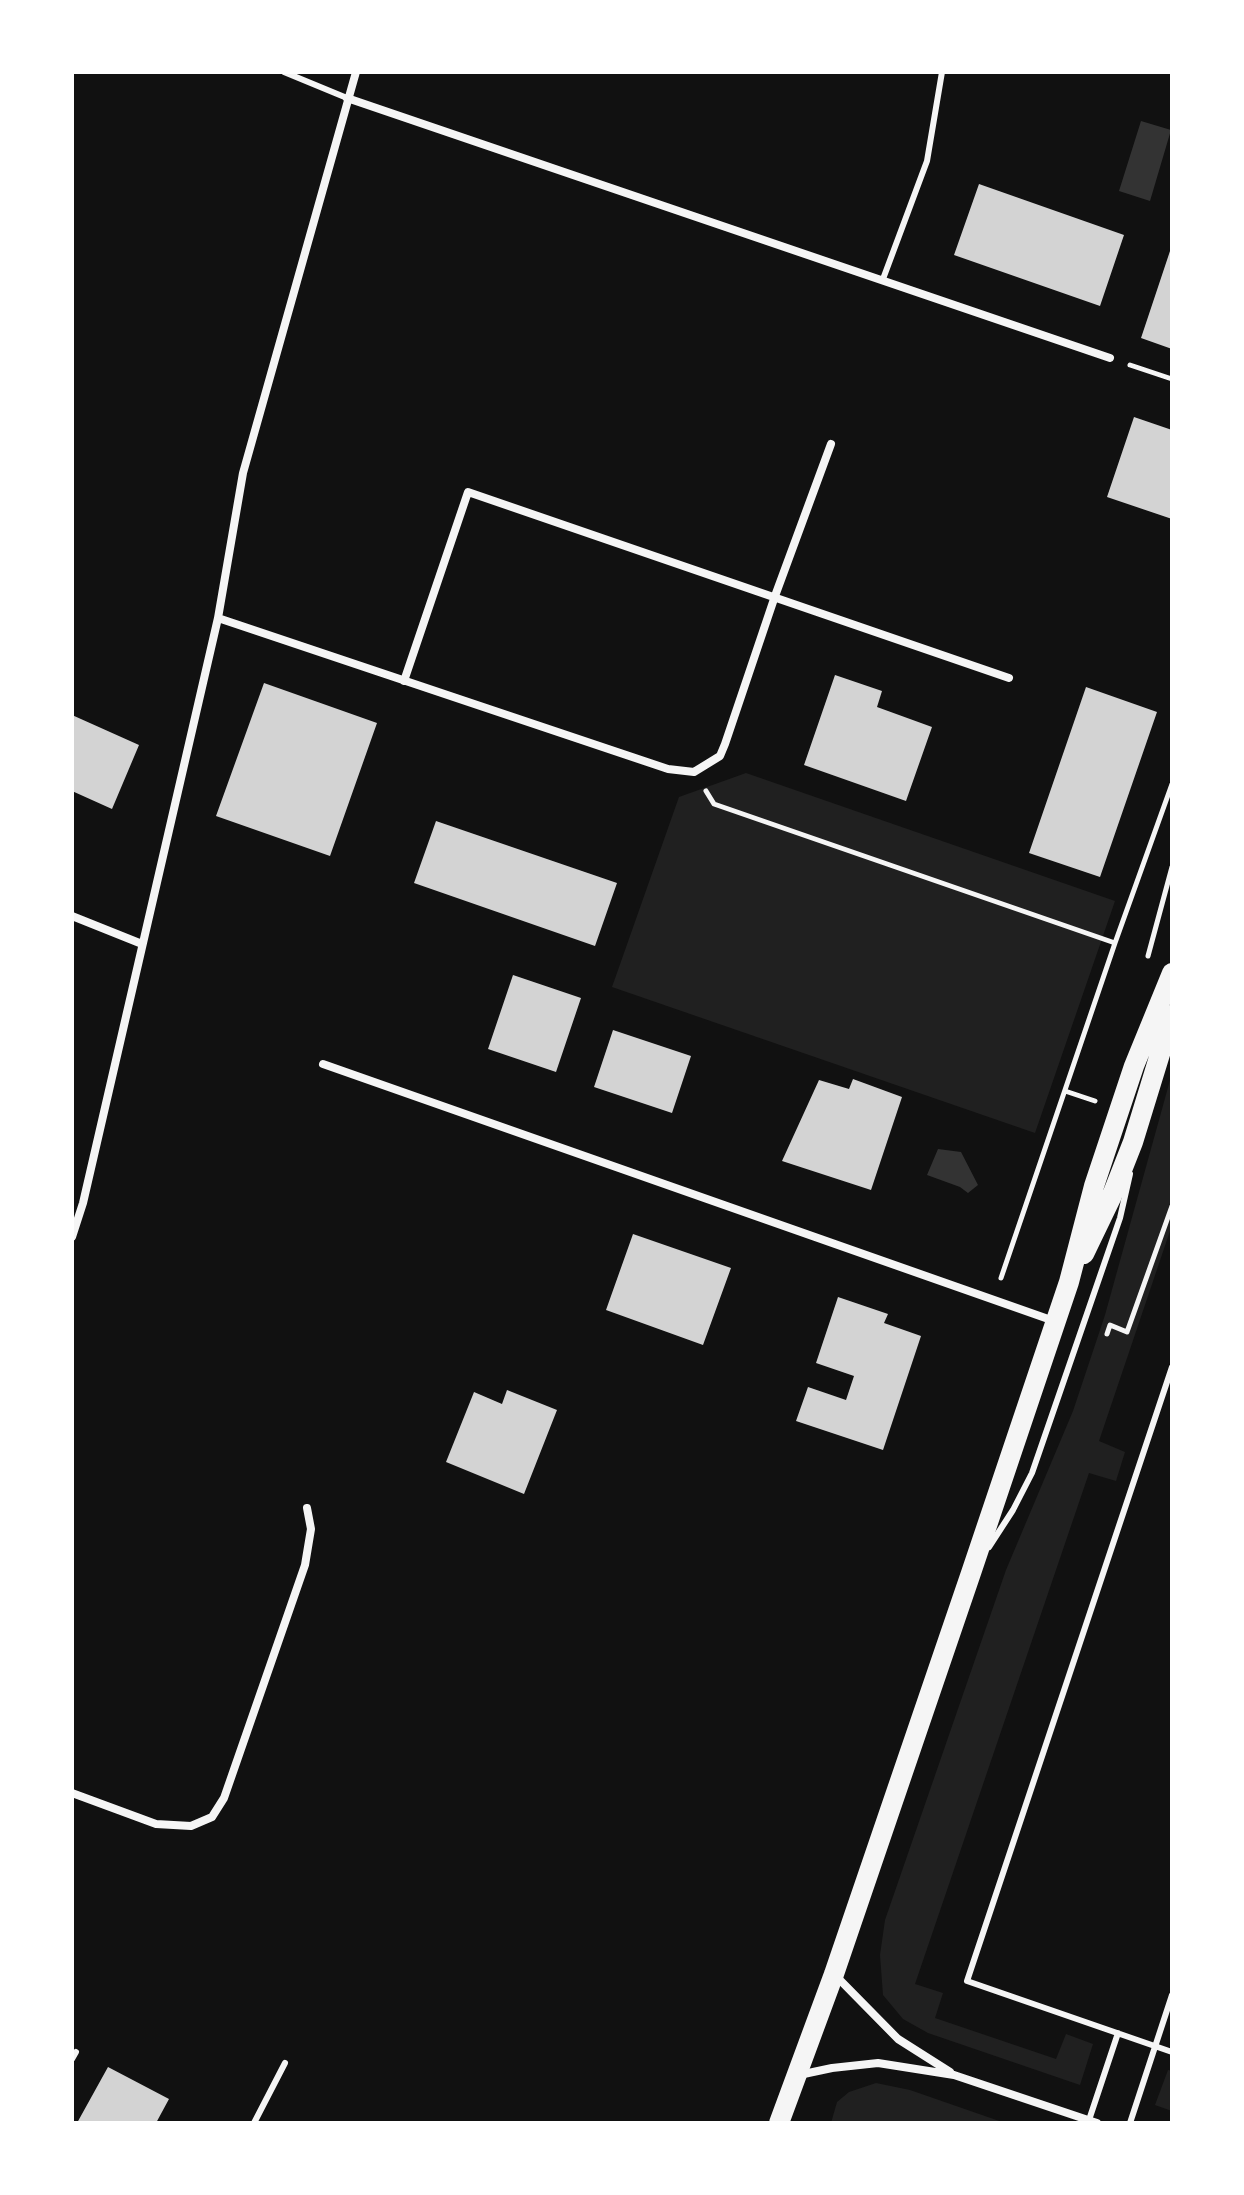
<!DOCTYPE html>
<style>
body{margin:0}
#map{position:relative;width:1244px;height:2195px;overflow:hidden;background:#111;font-family:Manrope,sans-serif}
canvas{display:block}
.frame{position:absolute;inset:0;border:74px solid #fff;pointer-events:none}
</style>
<div id="map">
<canvas width="1244" height="2195"></canvas>
<div class="frame"></div>
</div>
<script>
const g = document.querySelector('canvas').getContext('2d');
g.lineJoin = 'round';
function paint(path, color) { g.fillStyle = color; g.fill(path, 'evenodd'); }
const toPath = rows => new Path2D(rows.map(r => 'M' + r).join(''));
function trace(path, color, width, dash) { g.strokeStyle = color; g.lineWidth = width; g.lineCap = dash ? 'butt' : 'round'; g.setLineDash(dash || []); g.stroke(path); }
paint(toPath([
 [746,773,1115,901,1035,1133,612,987,679,797],
 [1172,1073,1172,1225,1099,1441,1125,1452,1116,1481,1089,1473,915,1984,943,1993,935,2018,1056,2059,1066,2034,1093,2044,1080,2085,928,2033,903,2019,883,1995,880,1955,885,1920,1006,1570,1073,1411,1105,1315],
 [1168,2070,1172,2071,1172,2111,1155,2105],
 [876,2083,910,2090,1005,2123,831,2123,837,2102,849,2092]
]), '#202020');
paint(toPath([
 [1141,121,1171,130,1150,201,1119,191],
 [938,1149,961,1152,978,1185,968,1193,960,1187,927,1175]
]), '#333');
paint(toPath([
 [979,184,1124,235,1100,306,954,255],
 [1171,248,1172,248,1172,349,1141,338],
 [1134,417,1172,430,1172,519,1107,497],
 [835,675,882,691,877,707,932,727,906,801,804,765],
 [264,683,377,723,330,856,216,816],
 [1086,687,1157,712,1100,877,1029,853],
 [72,715,139,745,112,809,72,791],
 [436,821,617,883,595,946,414,883],
 [513,975,581,998,556,1072,488,1049],
 [613,1030,691,1056,672,1113,594,1087],
 [853,1079,902,1097,871,1190,782,1161,819,1080,849,1089],
 [633,1234,731,1268,703,1345,606,1310],
 [838,1297,888,1314,884,1323,921,1336,883,1450,796,1421,808,1387,846,1400,854,1376,816,1363],
 [507,1390,557,1410,524,1494,446,1462,474,1392,502,1404],
 [108,2067,169,2099,156,2123,77,2123]
]), '#d3d3d3');
trace(toPath([
 [1130,365,1172,379],
 [706,791,714,804,1115,943],
 [1148,956,1172,867],
 [1065,1091,1095,1101],
 [1001,1278,1115,943,1172,784],
 [1107,1334,1110,1325,1127,1332,1172,1206]
]), '#f5f5f5', 5);
trace(toPath([
 [284,72,347,98],
 [883,279,927,161,942,72],
 [1172,1367,967,1981,1172,2052],
 [989,1547,1013,1510,1032,1473,1120,1218,1130,1174],
 [72,2059,76,2052],
 [1089,2120,1118,2033],
 [254,2123,285,2063],
 [1130,2123,1172,1995]
]), '#f5f5f5', 6);
trace(toPath([
 [347,98,1110,358],
 [218,618,668,769,694,772,720,756,725,744,775,596,831,444],
 [404,681,468,492,1009,678],
 [72,916,142,944],
 [323,1064,1054,1321],
 [72,1237,83,1203,218,618,243,473,356,72],
 [72,1793,156,1824,191,1826,212,1817,224,1798,305,1565,311,1529,307,1508],
 [836,1976,898,2039,950,2072],
 [799,2075,832,2068,878,2063,954,2075,1097,2123]
]), '#f5f5f5', 8);
trace(toPath([
 [1084,1254,1111,1198,1133,1142,1172,1015],
 [779,2123,834,1974,971,1573,1069,1282,1094,1186,1134,1066,1172,973]
]), '#f5f5f5', 20);
</script>
